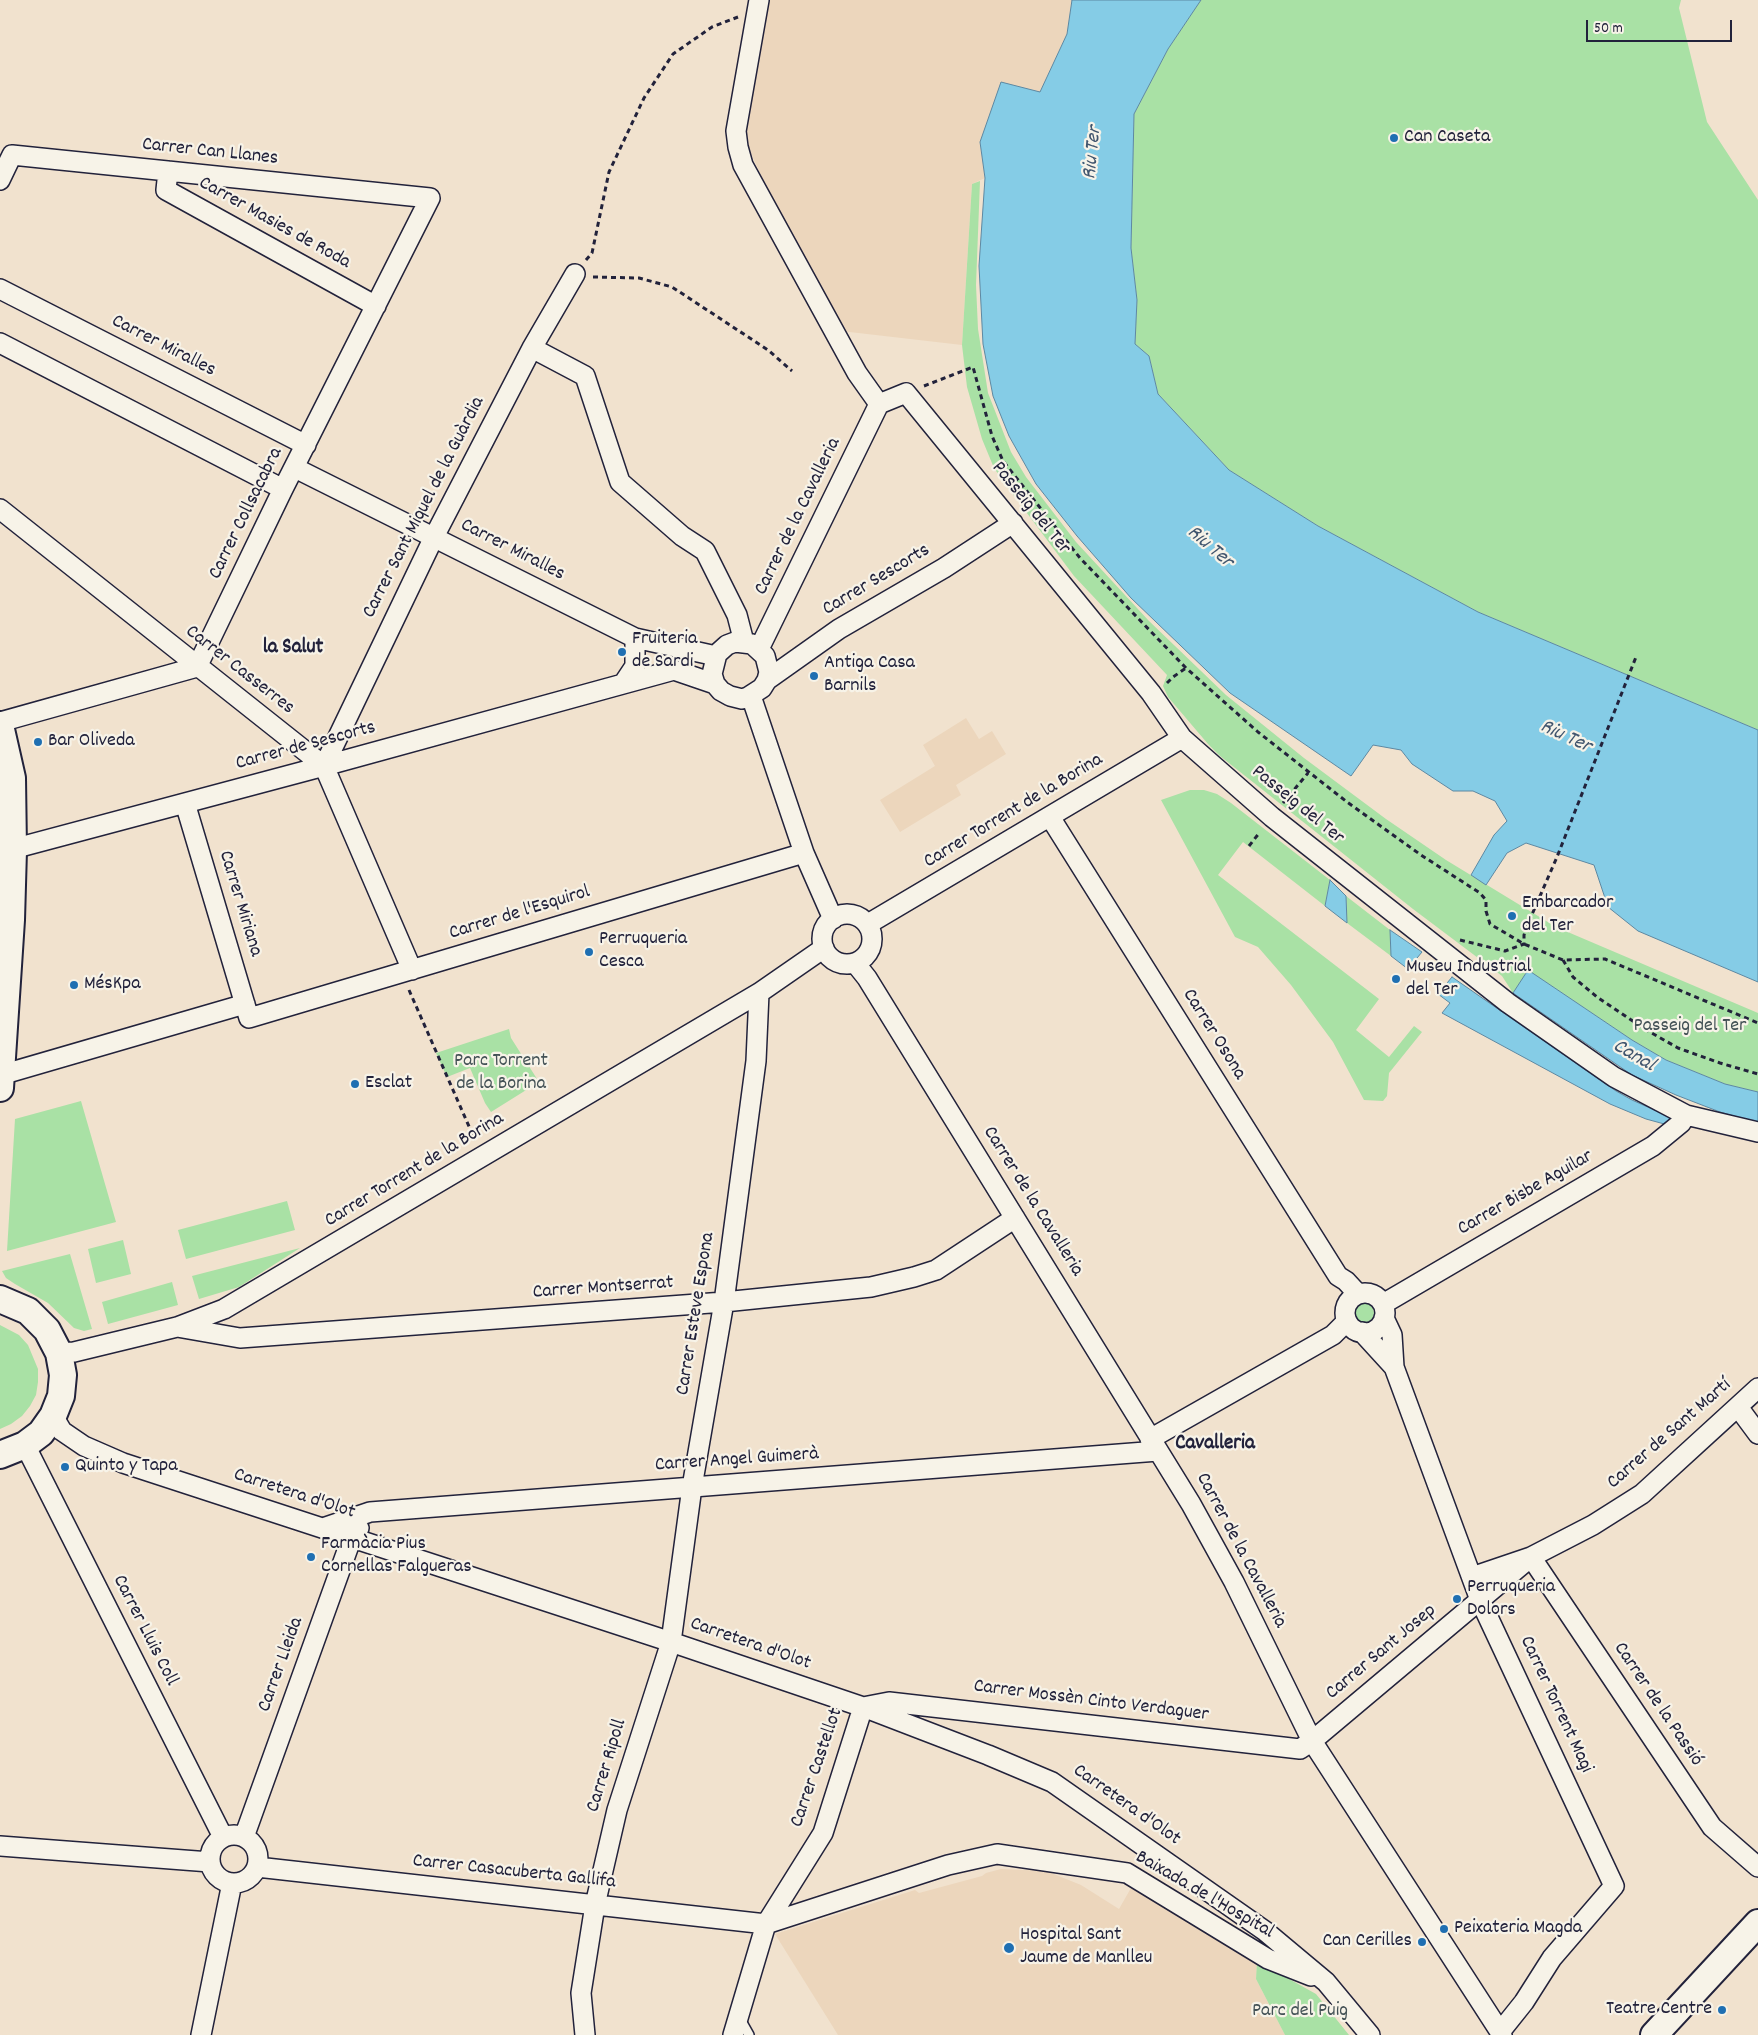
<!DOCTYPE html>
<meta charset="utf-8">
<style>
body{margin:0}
#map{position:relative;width:1758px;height:2035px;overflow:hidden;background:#f1e2ce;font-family:Dekko,sans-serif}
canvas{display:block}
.scale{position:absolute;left:1586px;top:20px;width:146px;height:22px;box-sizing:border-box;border:2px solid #22223b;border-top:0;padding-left:6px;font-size:15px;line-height:18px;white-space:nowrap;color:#22223b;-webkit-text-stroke:4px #f7f3e8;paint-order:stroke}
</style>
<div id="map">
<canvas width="1758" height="2035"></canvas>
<div class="scale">50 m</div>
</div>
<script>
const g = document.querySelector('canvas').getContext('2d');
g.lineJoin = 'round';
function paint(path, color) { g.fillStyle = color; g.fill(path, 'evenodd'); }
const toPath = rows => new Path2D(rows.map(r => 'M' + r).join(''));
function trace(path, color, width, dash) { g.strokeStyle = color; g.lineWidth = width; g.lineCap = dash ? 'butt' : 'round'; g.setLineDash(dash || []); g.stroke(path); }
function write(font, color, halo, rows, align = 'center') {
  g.font = font + ' Dekko,sans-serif'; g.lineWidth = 4.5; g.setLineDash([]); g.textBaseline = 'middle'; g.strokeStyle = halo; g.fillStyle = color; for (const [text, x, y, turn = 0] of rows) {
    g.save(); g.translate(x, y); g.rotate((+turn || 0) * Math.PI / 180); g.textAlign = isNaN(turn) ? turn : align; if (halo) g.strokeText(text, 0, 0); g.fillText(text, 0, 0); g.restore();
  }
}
paint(toPath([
 [769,0,1072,0,1067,34,1040,93,980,142,985,178,972,184,962,345,841,331,782,221,747,145,747,125],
 [966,718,979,739,992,731,1006,754,956,785,961,795,900,832,880,800,935,766,923,745],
 [1001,1869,1046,1871,1081,1885,1119,1909,1131,1888,1257,1961,1256,1979,1285,2035,838,2035,775,1934,915,1890,919,1893,982,1876,986,1873]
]), '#ecd6bc');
paint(toPath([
 [1201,0,1681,0,1679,8,1707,122,1758,200,1758,730,1478,612,1318,526,1229,470,1158,394,1149,356,1135,344,1137,300,1131,248,1134,114,1168,49],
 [980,181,976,285,978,329,988,393,1011,452,1026,477,1076,542,1149,621,1226,695,1304,758,1386,819,1446,860,1556,927,1758,1013,1758,1092,1725,1084,1666,1060,1632,1040,1529,971,1513,993,1502,976,1413,909,1220,756,1208,744,1168,697,1163,686,1167,675,1074,576,1006,485,994,468,982,439,967,387,962,345,972,184],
 [1190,790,1204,790,1217,794,1231,803,1330,880,1325,906,1243,842,1218,875,1379,999,1356,1030,1389,1057,1414,1026,1422,1032,1389,1073,1387,1096,1383,1101,1364,1100,1333,1042,1291,985,1258,947,1235,937,1161,800],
 [1346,896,1390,930,1391,956,1347,923],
 [509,1029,511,1038,539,1082,491,1112,485,1103,470,1068,447,1077,436,1053],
 [81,1101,116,1222,7,1251,15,1119],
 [287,1201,295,1230,186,1259,178,1230],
 [123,1240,131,1274,96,1283,88,1249],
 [300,1248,239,1287,199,1299,192,1276],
 [70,1254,92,1329,84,1331,74,1328,48,1303,15,1284,6,1278,2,1271],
 [172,1282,178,1305,108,1324,102,1302],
 '1354 1313a10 10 0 1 1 20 0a10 10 0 1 1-20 0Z',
 [0,1325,19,1335,28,1345,38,1369,38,1382,36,1395,30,1406,22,1416,11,1424,0,1429],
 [1257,1961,1316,1994,1349,2035,1285,2035,1256,1979]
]), '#a9e1a5');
const water = toPath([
 [1072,0,1201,0,1168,49,1134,114,1131,248,1137,300,1135,344,1149,356,1158,394,1229,470,1318,526,1478,612,1758,730,1758,982,1638,931,1608,907,1594,865,1526,843,1507,853,1486,885,1471,875,1494,835,1507,821,1495,801,1473,791,1453,791,1412,764,1401,750,1373,745,1351,776,1230,693,1131,598,1077,536,1036,484,1009,436,993,396,983,344,979,266,985,178,980,142,1001,82,1040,92,1067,34,1072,0],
 [1330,880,1346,896,1347,923,1325,906,1330,880],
 [1390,930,1422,952,1408,969,1391,956,1390,930],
 [1528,970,1632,1040,1666,1060,1725,1084,1758,1092,1758,1123,1720,1112,1676,1095,1632,1075,1513,993,1528,970],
 [1452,977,1616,1091,1632,1100,1670,1117,1668,1125,1646,1119,1610,1104,1442,1013,1450,1003,1438,994,1452,977]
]);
paint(water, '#85cce6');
trace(water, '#5d88a2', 1);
const lane = toPath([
 [740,2019,749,2035]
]);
const street = toPath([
 [759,0,736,131,738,147,743,165,857,373,879,404,906,393,1151,693,1182,738,1272,817,1508,1003,1614,1077,1686,1115,1758,1132],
 [168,171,166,190,376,306],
 [0,180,12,155,430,198,283,489,197,667,0,722],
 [0,289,306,445],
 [0,343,283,489],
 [532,348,585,376,620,482,682,536,705,551,737,615,744,642],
 [295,468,635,638,716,656],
 [0,509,324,766,412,970],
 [759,649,879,404],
 [767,680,769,672,765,656,752,644,735,642,727,645,717,654,712,674,715,684,721,691,730,696,742,699,748,697,762,688,767,680,839,629,944,568,1013,523],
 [623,684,635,666,635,638],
 [751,696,804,853,833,919],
 [324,766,434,537,532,348,575,274],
 [185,803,249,1018,804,853],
 [1050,817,1338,1276,1346,1281,1358,1294],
 [1,852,324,766,674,670,715,684],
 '822 939a25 25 0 1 1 50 0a25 25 0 1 1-50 0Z',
 [868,924,1182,738],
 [855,963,867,978,1191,1504,1234,1582,1312,1741,1502,2035],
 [1,1075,245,1004],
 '1345 1313a20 20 0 1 1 40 0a20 20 0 1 1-40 0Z',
 [1383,1304,1653,1146,1681,1123,1686,1115],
 [1384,1318,1392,1335,1394,1367,1480,1600,1614,1886,1552,1958,1524,2002,1500,2032],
 [177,1327,240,1338,724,1302,871,1287,914,1277,936,1270,1015,1218],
 [1362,1332,1394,1367],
 [59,1353,74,1352,177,1327,224,1309,759,993,824,948],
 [1738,1407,1758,1434],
 [53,1416,62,1431,84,1446,123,1463,671,1642,863,1707,988,1755,1052,1782,1265,1931,1326,1982,1370,2035],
 [1150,1439,1333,1335,1347,1321],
 [25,1445,223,1837],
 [323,1528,370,1512,1158,1451],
 [1472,1577,1531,1557,1712,1827,1758,1867],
 '210 1859a24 24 0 1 1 48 0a24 24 0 1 1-48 0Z',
 [244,1837,352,1537,359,1528],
 [0,1846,210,1862],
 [257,1867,766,1924,948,1865,997,1854,1127,1873,1268,1959,1311,1976],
 [201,2035,232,1883],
 [585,2035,581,1993,595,1905,617,1810,671,1642,692,1487,724,1302,756,1061,759,993],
 [733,2035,766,1924,823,1833,863,1707,889,1702,1300,1749,1312,1741,1531,1557,1593,1525,1642,1494,1758,1388]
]);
const secondary = toPath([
 [0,725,12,778,13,850,11,920,0,1088],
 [0,1299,28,1311,47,1330,59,1353,63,1375,61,1396,53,1416,41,1433,25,1445,0,1455],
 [1654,2035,1758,1923]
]);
trace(lane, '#22223b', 12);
trace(street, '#22223b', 22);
trace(secondary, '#22223b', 30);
trace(toPath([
 [586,260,592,253,609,172,644,98,673,54,712,27,738,17],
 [593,277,639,278,672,287,768,350,792,371],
 [924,386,973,367,992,436,1003,461,1080,558,1186,668,1258,732,1347,802,1421,855,1480,893,1486,900,1486,911,1490,924,1524,944,1563,960,1605,959,1758,1023],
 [1167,683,1173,677,1186,668],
 [1283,803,1308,773],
 [1249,846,1260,832],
 [1460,940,1505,951,1524,944,1524,935,1527,926,1557,857,1636,657],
 [1563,960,1573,977,1597,997,1643,1028,1678,1048,1720,1063,1758,1074],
 [409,990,475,1140]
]), '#22223b', 3, [5, 4]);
trace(lane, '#f7f3e8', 9);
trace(street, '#f7f3e8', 19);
trace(secondary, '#f7f3e8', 26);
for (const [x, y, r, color] of [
 [1394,138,5,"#1f6fb2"],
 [622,652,5,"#1f6fb2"],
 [814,676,5,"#1f6fb2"],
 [38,742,5,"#1f6fb2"],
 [1512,916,5,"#1f6fb2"],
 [589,952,5,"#1f6fb2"],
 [1396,979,5,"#1f6fb2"],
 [74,985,5,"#1f6fb2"],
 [355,1084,5,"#1f6fb2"],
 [65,1467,5,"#1f6fb2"],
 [311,1557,5,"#1f6fb2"],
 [1457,1599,5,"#1f6fb2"],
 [1444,1929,5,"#1f6fb2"],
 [1422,1942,5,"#1f6fb2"],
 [1009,1948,6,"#1f6fb2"],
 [1722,2010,5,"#1f6fb2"]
]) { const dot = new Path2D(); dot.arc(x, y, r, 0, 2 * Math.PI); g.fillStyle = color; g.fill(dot); trace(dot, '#f7f3e8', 2); }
write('20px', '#22223b', '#f7f3e8', [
 ["Can Caseta",1404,138],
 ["Fruiteria",632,640],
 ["de Sardi",632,663],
 ["Antiga Casa",824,664],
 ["Barnils",824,687],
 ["Bar Oliveda",48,742],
 ["Embarcador",1522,904],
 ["del Ter",1522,927],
 ["Perruqueria",599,940],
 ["Cesca",599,963],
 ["Museu Industrial",1406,968],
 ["del Ter",1406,991],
 ["MésKpa",84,985],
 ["Esclat",365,1084],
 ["Quinto y Tapa",75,1467],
 ["Farmàcia Pius",321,1545],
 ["Cornellas Falgueras",321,1568],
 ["Perruqueria",1467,1588],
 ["Dolors",1467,1611],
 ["Peixateria Magda",1454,1929],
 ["Hospital Sant",1020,1936],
 ["Jaume de Manlleu",1020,1959],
 ["Can Cerilles",1412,1942,"right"],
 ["Teatre Centre",1712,2010,"right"]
], 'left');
write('20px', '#22223b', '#f7f3e8', [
 ["Carrer Can Llanes",210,153,6],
 ["Carrer Masies de Roda",274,224,29],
 ["Carrer Miralles",163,347,27],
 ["Carrer Sant Miquel de la Guàrdia",425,508,-63],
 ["Passeig del Ter",1030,509,51],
 ["Carrer Collsacabra",247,514,-64],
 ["Carrer de la Cavalleria",799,517,-64],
 ["Carrer Miralles",512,551,27],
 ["Carrer Sescorts",877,581,-31],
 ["Carrer Casserres",239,671,38],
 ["Carrer de Sescorts",306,747,-15],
 ["Passeig del Ter",1297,806,39],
 ["Carrer Torrent de la Borina",1014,812,-31],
 ["Carrer Miriana",239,904,73],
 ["Carrer de l'Esquirol",520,914,-17],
 ["Carrer Osona",1213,1035,58],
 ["Carrer Torrent de la Borina",415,1171,-31],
 ["Carrer Bisbe Aguilar",1526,1194,-30],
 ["Carrer de la Cavalleria",1032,1202,58],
 ["Carrer Montserrat",603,1289,-4],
 ["Carrer Esteve Espona",697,1314,-81],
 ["Carrer de Sant Martí",1670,1435,-41],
 ["Carrer Angel Guimerà",737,1461,-4],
 ["Carretera d'Olot",294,1495,18],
 ["Carrer de la Cavalleria",1240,1551,62],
 ["Carrer Lluis Coll",144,1631,63],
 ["Carretera d'Olot",750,1645,19],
 ["Carrer Sant Josep",1382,1653,-40],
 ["Carrer Lleida",282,1665,-70],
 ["Carrer Mossèn Cinto Verdaguer",1091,1702,7],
 ["Carrer Torrent Magi",1555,1705,65],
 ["Carrer de la Passió",1657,1705,56],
 ["Carrer Ripoll",608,1766,-73],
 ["Carrer Castellot",818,1768,-71],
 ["Carretera d'Olot",1126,1806,35],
 ["Carrer Casacuberta Gallifa",514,1873,6],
 ["Baixada de l'Hospital",1204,1896,30]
]);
write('20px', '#445256', '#f7f3e8', [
 ["Passeig del Ter",1690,1027],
 ["Parc Torrent",501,1062],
 ["de la Borina",501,1085],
 ["Parc del Puig",1300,2012]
]);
write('italic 21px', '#40556e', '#f7f3e8', [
 ["Riu Ter",1094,153,-84],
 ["Riu Ter",1209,548,41],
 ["Riu Ter",1565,738,25],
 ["Canal",1633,1057,30]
]);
write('bold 21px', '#22223b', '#f7f3e8', [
 ["la Salut",293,649],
 ["Cavalleria",1215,1445]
]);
</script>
